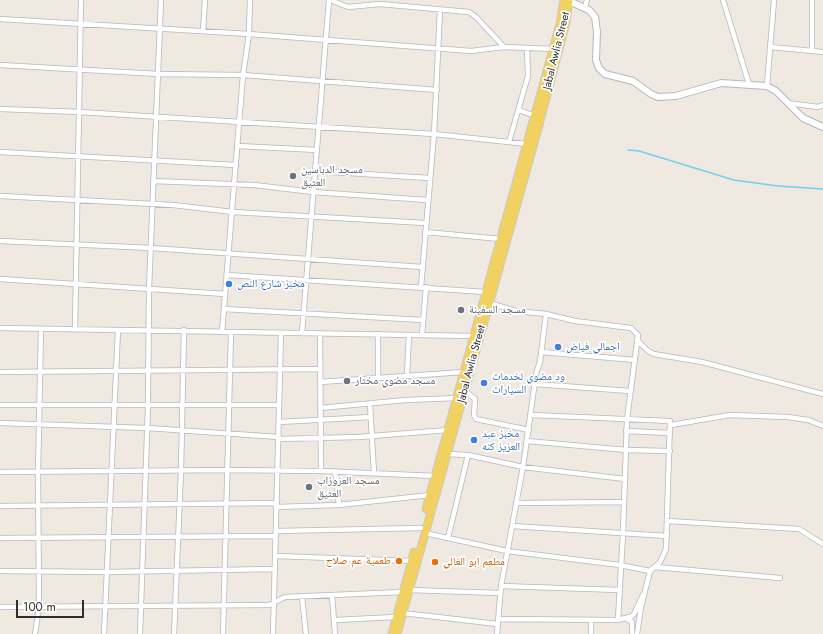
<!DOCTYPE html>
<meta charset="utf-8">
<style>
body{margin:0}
#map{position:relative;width:823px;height:634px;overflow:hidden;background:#efe9e1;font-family:Jost,sans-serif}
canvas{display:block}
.scale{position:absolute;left:16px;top:600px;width:68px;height:18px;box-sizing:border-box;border:2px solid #2e2e2e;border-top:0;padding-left:5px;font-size:12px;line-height:14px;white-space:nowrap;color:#2e2e2e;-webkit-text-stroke:3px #fff;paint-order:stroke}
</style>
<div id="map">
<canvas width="823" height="634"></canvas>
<div class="scale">100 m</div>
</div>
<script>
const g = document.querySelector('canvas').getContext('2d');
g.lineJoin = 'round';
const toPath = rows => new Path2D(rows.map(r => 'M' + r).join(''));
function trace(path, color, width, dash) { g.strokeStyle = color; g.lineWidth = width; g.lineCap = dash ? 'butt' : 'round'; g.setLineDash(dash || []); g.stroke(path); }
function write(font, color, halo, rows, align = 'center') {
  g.font = font + ' Jost,"Noto Naskh Arabic",sans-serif'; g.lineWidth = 3.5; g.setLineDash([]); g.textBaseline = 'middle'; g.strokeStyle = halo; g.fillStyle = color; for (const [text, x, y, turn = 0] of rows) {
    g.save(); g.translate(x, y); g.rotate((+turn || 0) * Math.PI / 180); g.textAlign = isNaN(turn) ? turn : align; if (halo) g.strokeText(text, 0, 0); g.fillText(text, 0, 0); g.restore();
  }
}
trace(toPath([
 [628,150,639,151,734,180,778,186,823,189]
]), '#75cff0', 1.5);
const minor = toPath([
 [330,0,348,7,380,4,469,12,476,17,504,47],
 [723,0,749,84],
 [812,0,812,51],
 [585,7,587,0],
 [0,19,249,34,471,51,504,47,555,49],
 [203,31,205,0],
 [770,47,823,52],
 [0,65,158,74,243,75,437,90],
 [767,86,774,0],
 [788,103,818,107,823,105],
 [0,109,80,112,434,134,527,144],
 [519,110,535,116],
 [509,142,528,76,527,48],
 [238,146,317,150],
 [0,152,236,165],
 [315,171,429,178],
 [153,181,254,185,313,192,427,200],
 [0,196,173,205,233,212,425,223],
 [425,232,501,239],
 [0,241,151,248,422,267],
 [227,275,486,292],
 [0,279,225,294],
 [421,287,434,134,440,10],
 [489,303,516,311,546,314,575,321,631,328,638,335,627,419,623,533,618,620],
 [224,309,423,320],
 [0,328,474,336],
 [75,329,81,0],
 [222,332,243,75,249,34,250,0],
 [302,333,329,0],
 [320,334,321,471],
 [378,334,378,377],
 [422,335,426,287],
 [638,341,648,351,654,354,702,362,823,394],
 [541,352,635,360],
 [0,372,320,369],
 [407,375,409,335],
 [320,382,464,372],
 [535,384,630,391],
 [465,391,475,399,474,415,476,419,529,430],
 [370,404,374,473],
 [0,405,279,405],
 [320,408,406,400,457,398],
 [532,415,670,421,666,549,660,562,650,571],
 [279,422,371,417],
 [0,423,147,428,279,437],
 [671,425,730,415,788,417,808,420,823,426],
 [626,431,670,433],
 [278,439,359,437,448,430],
 [527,441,626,450,670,451],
 [447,454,468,455,523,467,625,479],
 [335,471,339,505],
 [0,472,228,470,321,471,436,476],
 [516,503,624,502],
 [0,506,277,503],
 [277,507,339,505,430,495],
 [668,521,799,529,823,544],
 [512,526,667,536],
 [276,531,421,528],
 [425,533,507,551,620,565,650,571,641,607,637,634],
 [0,538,276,536],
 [448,538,468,455],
 [276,556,412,561],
 [655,567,780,578],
 [0,571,107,572,275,569],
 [501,586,619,590],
 [409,590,500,593],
 [332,595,335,634],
 [302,597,306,634],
 [0,607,269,605,285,597,403,592],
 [403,613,497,624],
 [628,617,631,617,634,614,643,595],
 [498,619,618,620,625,618,632,622,632,634],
 [335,620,396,617],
 [35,634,39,608,38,472,41,329],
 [104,634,118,330],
 [140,634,148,406,149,289,161,0],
 [174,634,181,471,184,330],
 [223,634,231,332],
 [273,634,281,333],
 [497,634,501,586,523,467,536,374,540,362,546,314],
 [591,634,591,620]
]);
const tertiary = toPath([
 [569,1,589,10,595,17,597,32,596,60,599,68,605,74,633,81,651,94,658,97,676,96,721,83,767,86,776,91,803,118,823,127]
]);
const primary = toPath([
 [426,509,560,24,564,0],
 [392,634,414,552],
 [397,634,539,125,566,22,569,0]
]);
trace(minor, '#b4b7c1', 6);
trace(tertiary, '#b4b7c1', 8);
trace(primary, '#c9c9c9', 9);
trace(minor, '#fff', 4.5);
trace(tertiary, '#fff', 6);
trace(primary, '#f2d163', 7);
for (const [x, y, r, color] of [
 [293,176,4,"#6b7280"],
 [229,284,4,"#3f7fe0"],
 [461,310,4,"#6b7280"],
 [558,347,4,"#3f7fe0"],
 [347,381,4,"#6b7280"],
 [484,383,4,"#3f7fe0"],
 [474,440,4,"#3f7fe0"],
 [309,487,4,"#6b7280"],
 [399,561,4,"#e8710a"],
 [435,562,4,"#e8710a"]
]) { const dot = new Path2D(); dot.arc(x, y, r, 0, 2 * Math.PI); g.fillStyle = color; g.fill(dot); trace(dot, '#fff', 1.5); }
write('11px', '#2e2e2e', '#fff', [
 ["Jabal Awlia Street",557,51,-76],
 ["Jabal Awlia Street",472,364,-75]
]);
write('11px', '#5b616d', '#fff', [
 ["مسجد الدباسين",301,170],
 ["العتيق",301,183],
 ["مسجد السفينة",469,310],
 ["مسجد مضوي مختار",355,381],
 ["مسجد العزوزاب",317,481],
 ["العتيق",317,494]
], 'left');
write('11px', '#366cbe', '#fff', [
 ["مخبز شارع النص",237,284],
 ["اجمالي فياض",566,347],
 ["ود مضوي لخدمات",492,377],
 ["السيارات",492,390],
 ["مخبز عبد",482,434],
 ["العزيز كنه",482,447]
], 'left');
write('11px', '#c56008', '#fff', [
 ["طعمية عم صلاح",391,561],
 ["مطعم ابو الغالي",443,562,"left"]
], 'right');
</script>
